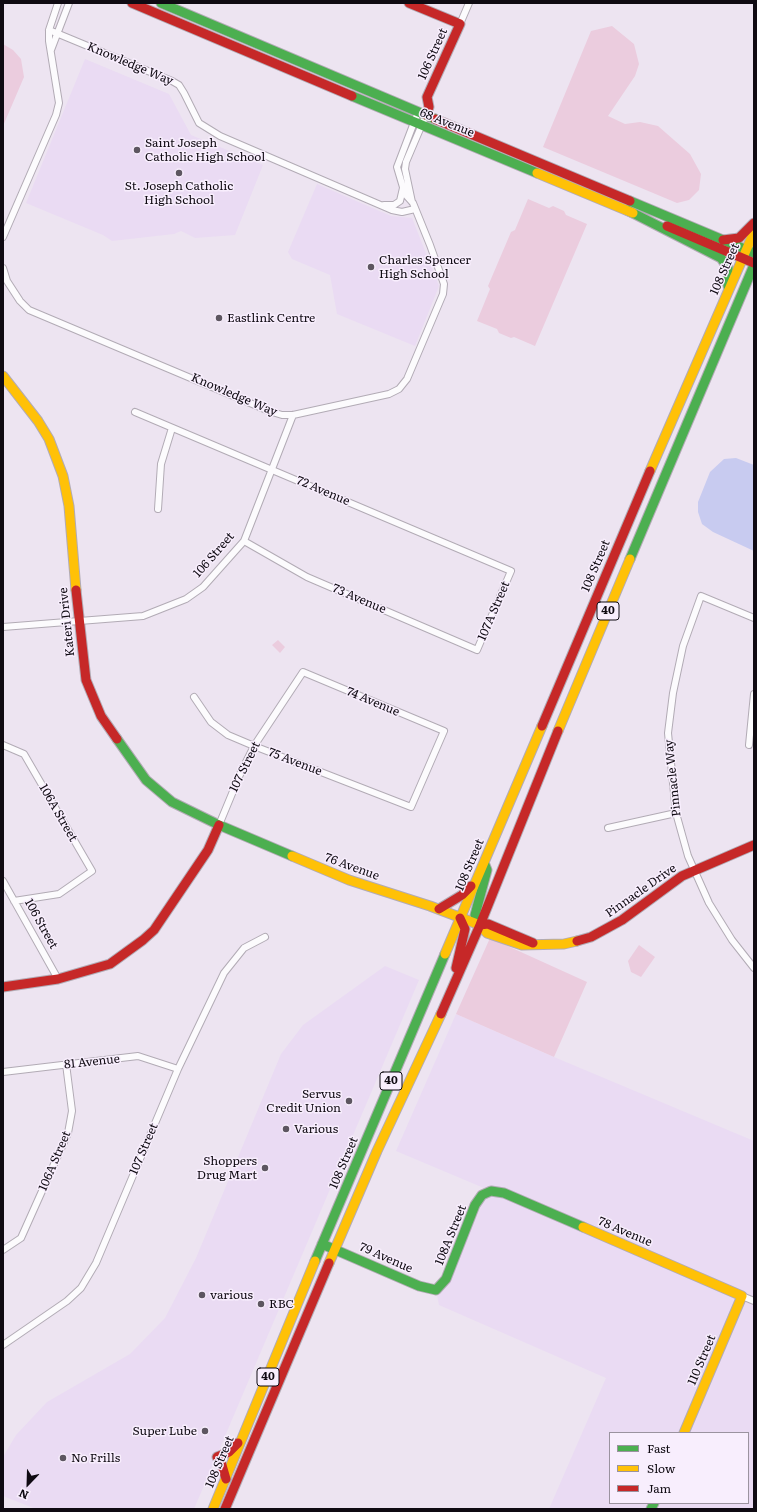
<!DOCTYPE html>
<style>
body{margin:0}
#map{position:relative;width:757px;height:1512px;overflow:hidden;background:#ede4f1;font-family:Literata,serif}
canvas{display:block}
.frame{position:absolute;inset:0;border:4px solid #0f0a12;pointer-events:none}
.legend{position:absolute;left:609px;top:1432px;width:140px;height:72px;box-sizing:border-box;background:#f8eefd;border:1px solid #9b939f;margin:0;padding:5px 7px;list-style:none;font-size:12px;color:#0f0a12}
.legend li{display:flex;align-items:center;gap:8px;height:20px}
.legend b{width:20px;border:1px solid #9b939f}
.north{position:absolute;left:8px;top:1464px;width:40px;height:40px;-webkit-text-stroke:3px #f8eefd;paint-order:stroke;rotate:203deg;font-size:11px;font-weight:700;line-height:16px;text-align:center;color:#0f0a12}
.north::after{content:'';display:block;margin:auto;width:14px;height:18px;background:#0f0a12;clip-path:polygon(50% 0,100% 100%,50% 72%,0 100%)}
</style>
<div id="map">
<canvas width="757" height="1512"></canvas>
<div class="frame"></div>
<ul class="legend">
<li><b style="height:5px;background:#4caf50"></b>Fast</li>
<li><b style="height:5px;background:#ffc107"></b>Slow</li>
<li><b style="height:5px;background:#c62828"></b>Jam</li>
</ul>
<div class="north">N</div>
</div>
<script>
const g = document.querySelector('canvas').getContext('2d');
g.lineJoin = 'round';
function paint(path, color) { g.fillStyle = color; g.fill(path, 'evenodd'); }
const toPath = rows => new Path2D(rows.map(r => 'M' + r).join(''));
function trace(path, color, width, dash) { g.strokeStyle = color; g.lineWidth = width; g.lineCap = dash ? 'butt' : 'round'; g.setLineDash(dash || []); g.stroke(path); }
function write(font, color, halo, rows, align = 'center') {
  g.font = font + ' Literata,serif'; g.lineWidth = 3; g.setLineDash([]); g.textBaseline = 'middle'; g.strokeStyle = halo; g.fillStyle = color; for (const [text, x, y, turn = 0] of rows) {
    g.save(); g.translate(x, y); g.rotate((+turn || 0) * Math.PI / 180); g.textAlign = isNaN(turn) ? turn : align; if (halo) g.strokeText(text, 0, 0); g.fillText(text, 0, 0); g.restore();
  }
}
paint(toPath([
 [85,59,169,94,191,135,263,165,235,235,195,238,181,231,174,234,112,241,103,235,26,203],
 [317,184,391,216,412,218,439,286,415,346,337,314,330,275,292,259,288,252],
 [385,966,419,980,194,1509,36,1509,3,1496,3,1457,16,1435,47,1402,130,1354,165,1318,196,1258,281,1054,303,1025],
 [456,1014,554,1057,754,1141,754,1509,549,1509,606,1378,439,1305,436,1290,475,1205,491,1191,396,1151],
 [610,1433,748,1433,748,1503,610,1503]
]), '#eadbf3');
paint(toPath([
 [612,26,634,44,639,64,635,76,608,116,625,124,640,122,658,126,690,154,701,174,699,190,689,200,677,203,543,147,591,31],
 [3,44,13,50,21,59,24,77,3,126],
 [528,199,549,208,553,206,564,211,566,215,587,224,535,346,514,337,511,338,499,333,497,329,477,321,490,289,488,286,511,232,515,230],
 [278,640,285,647,280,653,272,645],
 [490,938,587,982,554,1057,456,1014],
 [639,945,655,957,641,977,631,972,628,961]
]), '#ebccde');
paint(toPath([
 [736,458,754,465,754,551,713,532,702,524,698,512,698,502,710,472,724,459]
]), '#c8cbf0');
const street = toPath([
 [460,24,469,3],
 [49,30,172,81,179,85,184,93,199,123,220,136,392,210,402,212,415,209],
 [51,50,69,3],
 [412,202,405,169,406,162,426,115],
 [384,205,394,205,400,201,403,188],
 [3,237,56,115,59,103,49,41,49,30,58,3],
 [3,268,7,281,20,301,29,310,269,411,282,415,293,415,389,394,399,389,407,379,443,294,444,284,430,245,413,203,405,194,397,167,418,112],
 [135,412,511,571,477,650,307,577,244,541],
 [158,509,161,464,172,428],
 [754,618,701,596,683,646,673,693,668,733,676,813,688,856,709,903,732,940,754,968],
 [3,627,143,616,186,599,203,587,244,541,293,415],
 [194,697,211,722,228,735,254,746,411,807,444,731,303,672,254,746,241,772,219,825],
 [3,745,24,754,92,871,59,894,14,901],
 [749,745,754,694],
 [608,828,676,813],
 [3,881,58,979],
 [3,1072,138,1056,178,1069],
 [3,1250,21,1238,68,1133,72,1111,66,1064],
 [742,1296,754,1301],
 [3,1345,67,1301,81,1288,96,1263,178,1069,224,973,244,948,265,937]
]);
const fast = toPath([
 [161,3,435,119],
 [352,96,537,173],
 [630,201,754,253],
 [627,210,721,258,728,268,728,286],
 [630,559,754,265],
 [117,739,146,780,172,802,219,825,292,856],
 [480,925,475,915,487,870,485,865],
 [322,1244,419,1286,436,1290,446,1279,475,1205,482,1195,491,1191,504,1193,583,1227],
 [315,1261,445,954],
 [651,1509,654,1503]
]);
const slow = toPath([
 [537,173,633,213],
 [3,376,38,421,49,439,63,476,69,506,76,590],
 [650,471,754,232],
 [558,731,630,559],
 [292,856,349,880,430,906,480,925,487,933,522,945,564,944,577,941],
 [445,954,542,726],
 [583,1227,742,1296,684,1433],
 [329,1263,377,1151,441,1014],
 [213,1509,315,1261]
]);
const jam = toPath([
 [132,3,352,96],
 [409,3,460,24,427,97,429,107,426,115],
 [435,119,630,201],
 [667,226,754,263],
 [723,240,739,238,754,223],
 [76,590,86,680,101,716,117,739],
 [542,726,650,471],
 [439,909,462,895,471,886],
 [480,925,488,924,533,943],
 [577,941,591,937,622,920,682,876,754,845],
 [456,968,465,929,460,918],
 [3,987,58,979,110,964,143,940,154,930,208,850,219,825],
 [441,1014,480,925,558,731],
 [226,1479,222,1465,217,1457,229,1452,238,1443],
 [225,1509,329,1263]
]);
trace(street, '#b2abb5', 8);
trace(fast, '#b2abb5', 11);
trace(slow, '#b2abb5', 11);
trace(jam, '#b2abb5', 11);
trace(street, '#fcfbfd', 6);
trace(fast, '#4caf50', 9);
trace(slow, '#ffc107', 9);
trace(jam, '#c62828', 9);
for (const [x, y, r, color] of [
 [137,150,4,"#5d5660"],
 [179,173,4,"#5d5660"],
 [371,267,4,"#5d5660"],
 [219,318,4,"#5d5660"],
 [349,1101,4,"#5d5660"],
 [286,1129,4,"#5d5660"],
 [265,1168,4,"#5d5660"],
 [202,1295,4,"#5d5660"],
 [261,1304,4,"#5d5660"],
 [205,1431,4,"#5d5660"],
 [63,1458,4,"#5d5660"]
]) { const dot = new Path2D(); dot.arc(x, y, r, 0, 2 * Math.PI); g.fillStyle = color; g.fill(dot); trace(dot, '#f8eefd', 1.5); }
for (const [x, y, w] of [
 [608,611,22],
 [391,1081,22],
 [268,1377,22]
]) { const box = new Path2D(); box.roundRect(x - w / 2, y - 9, w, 18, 3); g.fillStyle = '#f8eefd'; g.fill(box); trace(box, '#0f0a12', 1); }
write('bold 11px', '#0f0a12', null, [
 ["40",608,611],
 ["40",391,1081],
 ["40",268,1377]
]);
write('12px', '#0f0a12', '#f8eefd', [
 ["106 Street",433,54,-66],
 ["Knowledge Way",130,64,23],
 ["68 Avenue",447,123,22],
 ["108 Street",725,269,-66],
 ["Knowledge Way",234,395,23],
 ["72 Avenue",323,491,23],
 ["106 Street",214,555,-49],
 ["108 Street",596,566,-67],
 ["73 Avenue",359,599,23],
 ["107A Street",494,611,-67],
 ["Kateri Drive",67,622,-96],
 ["74 Avenue",373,702,23],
 ["75 Avenue",295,762,21],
 ["107 Street",245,767,-64],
 ["Pinnacle Way",673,778,-96],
 ["106A Street",58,813,60],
 ["108 Street",470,865,-67],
 ["76 Avenue",352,867,20],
 ["Pinnacle Drive",641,891,-35],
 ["106 Street",41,924,61],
 ["81 Avenue",92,1062,-6],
 ["107 Street",144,1149,-67],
 ["106A Street",55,1161,-67],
 ["108 Street",344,1163,-67],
 ["78 Avenue",625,1232,23],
 ["108A Street",451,1235,-68],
 ["79 Avenue",386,1258,24],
 ["110 Street",702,1360,-67],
 ["108 Street",220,1462,-67]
]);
write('12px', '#0f0a12', '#f8eefd', [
 ["Saint Joseph",145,143],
 ["Catholic High School",145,157],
 ["St. Joseph Catholic",179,186,"center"],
 ["High School",179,200,"center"],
 ["Charles Spencer",379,260],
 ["High School",379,274],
 ["Eastlink Centre",227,318],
 ["Servus",341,1094,"right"],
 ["Credit Union",341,1108,"right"],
 ["Various",294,1129],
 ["Shoppers",257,1161,"right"],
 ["Drug Mart",257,1175,"right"],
 ["various",210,1295],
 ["RBC",269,1304],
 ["Super Lube",197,1431,"right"],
 ["No Frills",71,1458]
], 'left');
</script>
